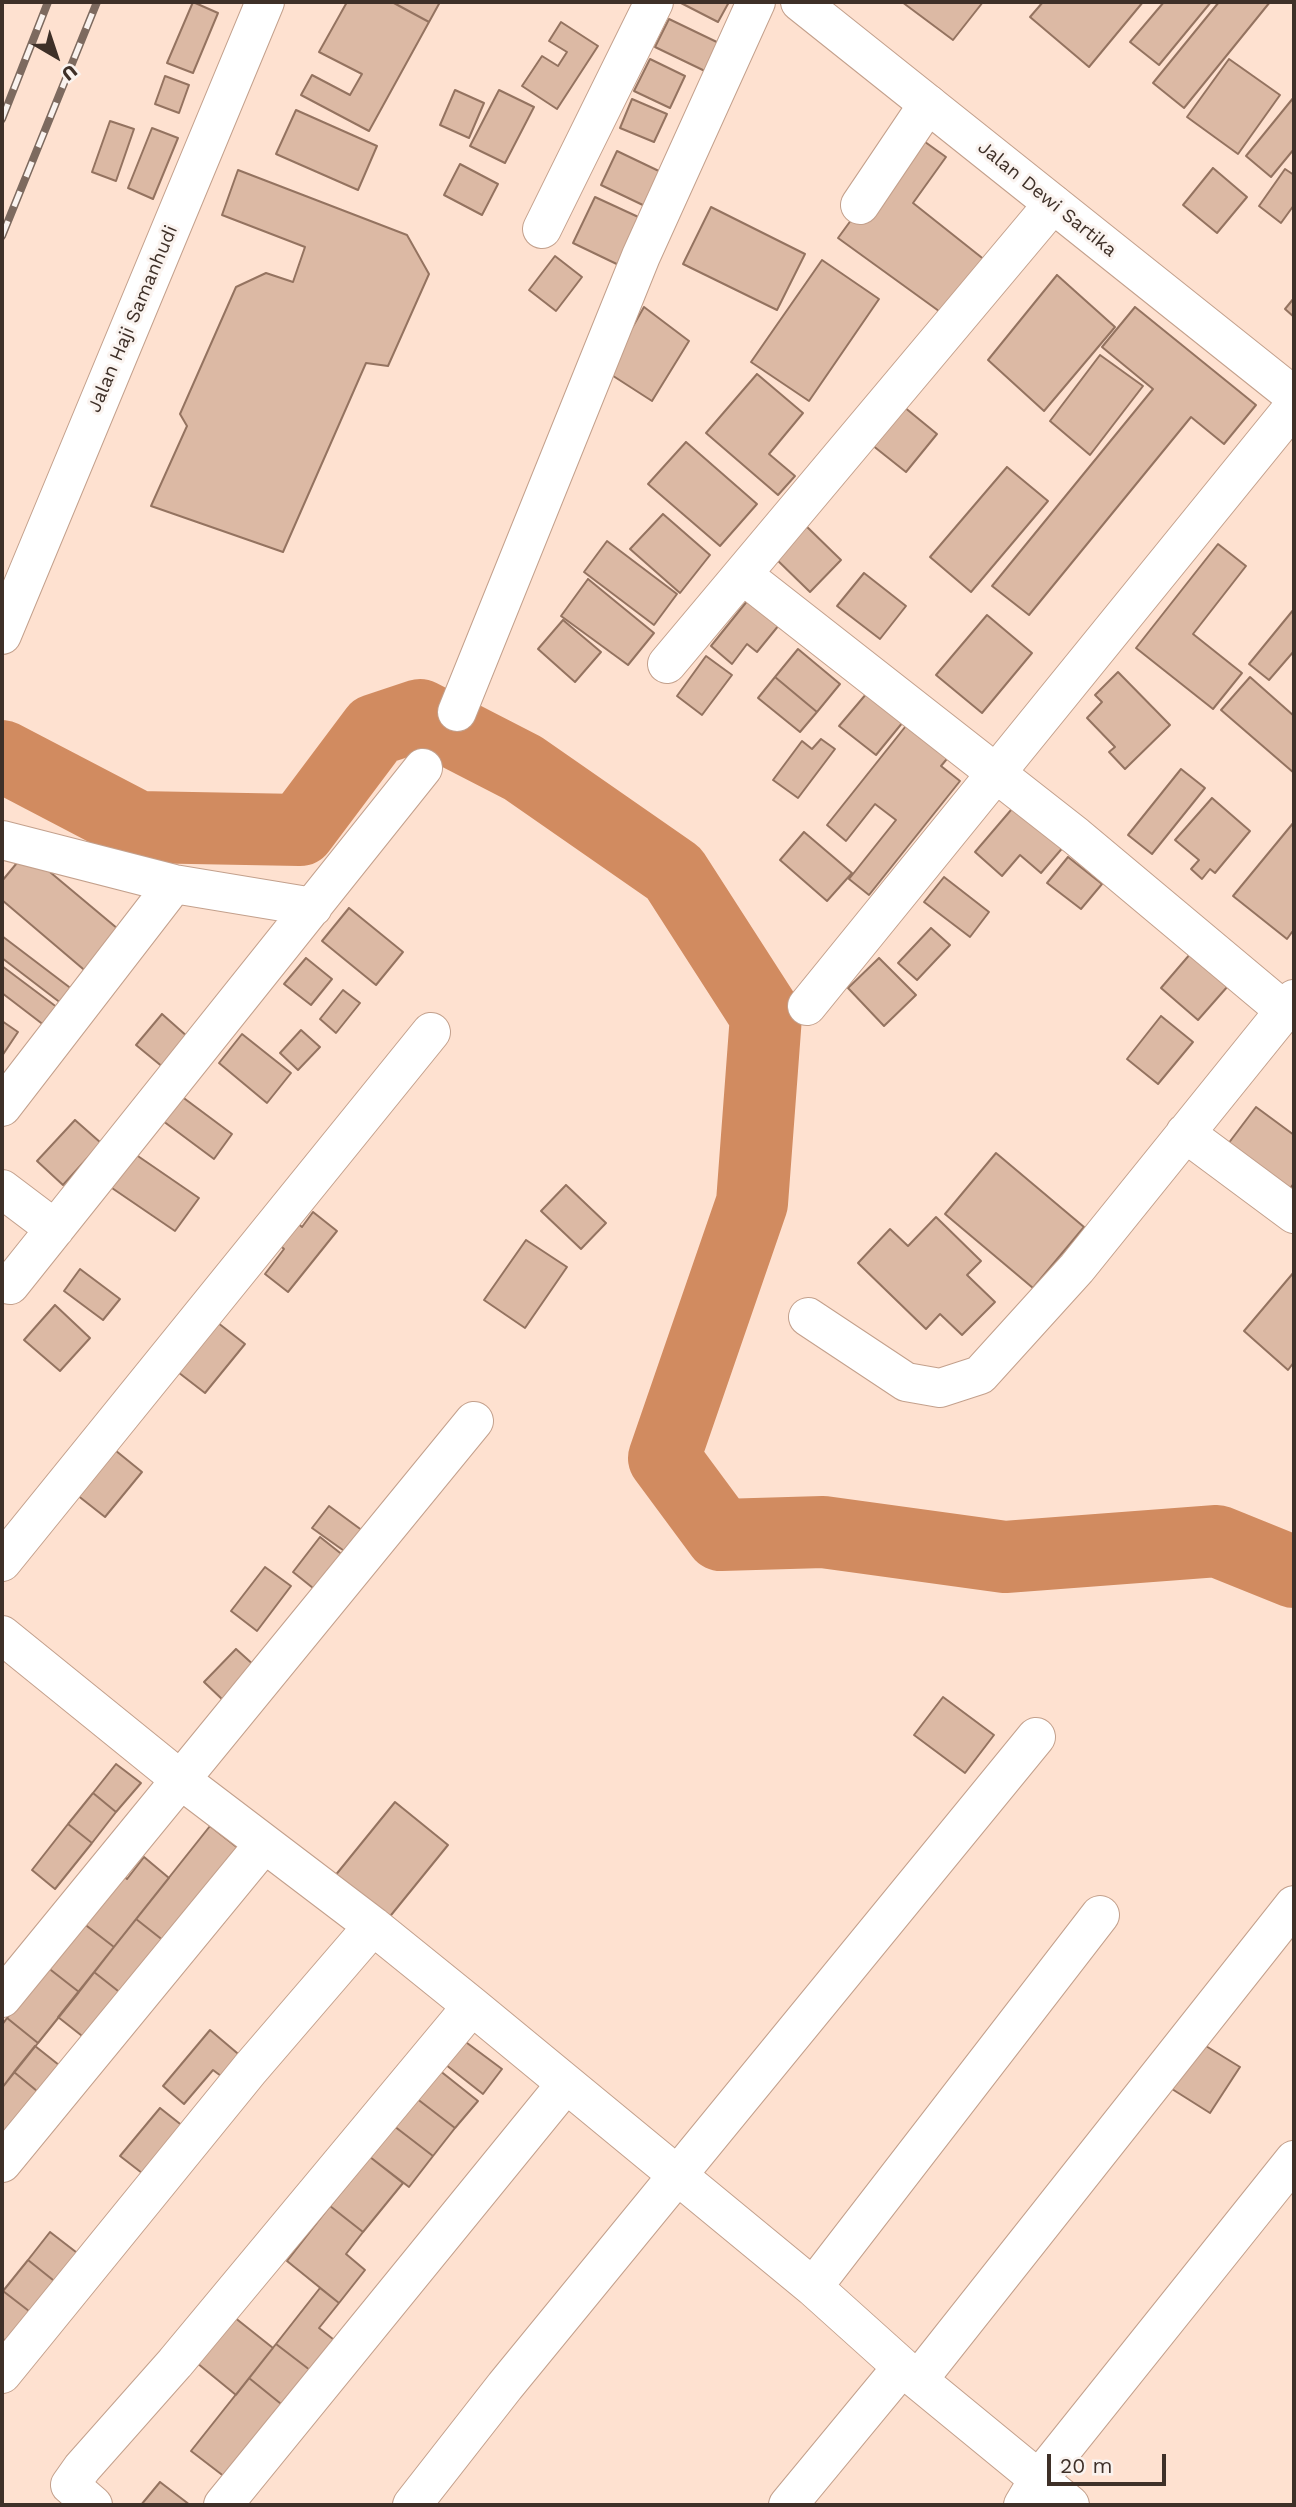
<!DOCTYPE html>
<style>
body{margin:0}
#map{position:relative;width:1296px;height:2507px;overflow:hidden;background:#fee1d0;font-family:"Work Sans",sans-serif}
canvas{display:block}
.frame{position:absolute;inset:0;border:4px solid #3e3028;pointer-events:none}
.north{position:absolute;left:21px;top:21px;width:70px;height:70px;-webkit-text-stroke:5px #faf3ef;paint-order:stroke;rotate:141deg;font-size:19px;font-weight:700;line-height:28px;text-align:center;color:#3e3028}
.north::after{content:'';display:block;margin:auto;width:24px;height:32px;background:#3e3028;clip-path:polygon(50% 0,100% 100%,50% 72%,0 100%)}
.scale{position:absolute;left:1047px;top:2454px;width:119px;height:32px;box-sizing:border-box;border:4px solid #3e3028;border-top:0;padding-left:9px;font-size:21px;line-height:24px;white-space:nowrap;color:#3e3028;-webkit-text-stroke:5px #faf3ef;paint-order:stroke}
</style>
<div id="map">
<canvas width="1296" height="2507"></canvas>
<div class="frame"></div>
<div class="north">U</div>
<div class="scale">20 m</div>
</div>
<script>
const g = document.querySelector('canvas').getContext('2d');
g.lineJoin = 'round';
const toPath = rows => new Path2D(rows.map(r => 'M' + r).join(''));
function trace(path, color, width, dash) { g.strokeStyle = color; g.lineWidth = width; g.lineCap = dash ? 'butt' : 'round'; g.setLineDash(dash || []); g.stroke(path); }
function paint(path, color) { g.fillStyle = color; g.fill(path, 'evenodd'); }
function write(font, color, halo, rows, align = 'center') {
  g.font = font + ' "Work Sans",sans-serif'; g.lineWidth = 6; g.setLineDash([]); g.textBaseline = 'middle'; g.strokeStyle = halo; g.fillStyle = color; for (const [text, x, y, turn = 0] of rows) {
    g.save(); g.translate(x, y); g.rotate((+turn || 0) * Math.PI / 180); g.textAlign = isNaN(turn) ? turn : align; if (halo) g.strokeText(text, 0, 0); g.fillText(text, 0, 0); g.restore();
  }
}
trace(toPath([
 [2,756,138,827,300,830,375,730,420,715,523,768,674,873,766,1016,752,1203,664,1458,721,1535,823,1532,1005,1557,1217,1541,1294,1572]
]), '#d18b60', 72);
const building = toPath([
 [193,2,218,13,193,73,167,63,193,2],
 [347,2,392,2,429,22,369,131,301,95,312,75,350,95,362,74,319,52,347,2],
 [392,2,440,2,429,22,392,2],
 [679,2,729,2,718,22,679,2],
 [902,2,983,2,953,40,902,2],
 [1043,2,1143,2,1089,67,1030,17,1043,2],
 [1164,2,1211,2,1159,65,1130,42,1164,2],
 [1219,2,1270,2,1184,108,1153,83,1219,2],
 [669,19,723,45,709,73,655,47,669,19],
 [561,22,598,46,557,109,522,86,542,56,558,66,567,52,549,41,561,22],
 [650,59,685,76,670,108,634,91,650,59],
 [1229,59,1280,95,1238,154,1187,117,1229,59],
 [165,76,189,85,179,113,155,104,165,76],
 [455,90,484,103,469,138,440,125,455,90],
 [499,90,534,107,505,163,470,146,499,90],
 [1294,97,1294,149,1271,177,1246,156,1294,97],
 [632,99,667,114,654,142,620,128,632,99],
 [296,110,377,146,358,190,276,154,296,110],
 [110,121,134,129,116,181,92,172,110,121],
 [152,128,178,138,153,199,128,188,152,128],
 [914,134,946,157,913,203,986,261,943,314,838,238,914,134],
 [617,151,663,173,647,207,601,185,617,151],
 [460,164,498,184,482,215,444,195,460,164],
 [1213,168,1247,197,1217,233,1183,205,1213,168],
 [1285,169,1294,175,1294,205,1281,223,1259,206,1285,169],
 [238,170,407,235,429,274,388,366,366,363,283,552,151,506,187,426,180,414,236,287,266,273,293,282,305,247,222,215,238,170],
 [595,197,647,221,625,268,573,243,595,197],
 [711,207,805,254,777,310,683,264,711,207],
 [555,256,582,277,556,311,529,290,555,256],
 [822,260,879,299,809,401,751,362,822,260],
 [1057,275,1115,327,1044,411,988,360,1057,275],
 [1294,298,1294,317,1285,309,1294,298],
 [644,307,689,341,652,401,607,372,644,307],
 [1135,307,1256,405,1224,444,1191,417,1029,615,992,586,1153,389,1102,347,1135,307],
 [1100,355,1143,386,1090,455,1050,421,1100,355],
 [757,374,803,413,769,454,795,476,778,495,706,433,757,374],
 [898,402,937,434,906,472,867,441,898,402],
 [686,442,757,504,720,546,648,484,686,442],
 [1007,467,1048,501,971,592,930,557,1007,467],
 [663,514,710,555,680,593,630,549,663,514],
 [803,523,841,560,810,592,772,555,803,523],
 [607,541,677,594,654,625,584,572,607,541],
 [1218,544,1246,566,1193,634,1242,673,1213,709,1136,648,1218,544],
 [864,573,906,606,880,639,837,606,864,573],
 [588,579,654,633,628,665,561,616,588,579],
 [748,600,779,625,757,652,747,644,732,664,711,646,748,600],
 [1294,609,1294,651,1269,680,1249,664,1294,609],
 [987,615,1032,653,982,713,936,675,987,615],
 [563,620,601,652,575,682,538,649,563,620],
 [798,649,840,684,817,712,775,677,798,649],
 [706,656,732,675,702,715,677,696,706,656],
 [1118,672,1170,725,1125,769,1109,752,1115,747,1087,718,1102,702,1095,695,1118,672],
 [775,677,817,712,800,732,758,698,775,677],
 [1250,677,1294,716,1294,773,1221,710,1250,677],
 [867,693,903,722,876,755,839,726,867,693],
 [909,722,951,754,941,766,960,781,869,895,849,879,896,820,875,804,846,841,827,825,909,722],
 [821,739,835,749,798,798,773,780,802,741,812,749,821,739],
 [1181,769,1205,788,1152,854,1128,835,1181,769],
 [1212,798,1250,831,1215,873,1210,869,1202,879,1191,869,1199,860,1175,840,1212,798],
 [1017,803,1065,845,1041,873,1020,855,1002,876,975,852,1017,803],
 [1294,822,1294,934,1292,932,1287,939,1233,896,1294,822],
 [804,832,852,873,827,901,780,860,804,832],
 [26,852,124,934,89,974,2,900,2,881,26,852],
 [1068,857,1102,884,1081,909,1047,883,1068,857],
 [944,877,989,912,970,937,924,902,944,877],
 [349,908,403,952,376,985,322,941,349,908],
 [931,928,950,945,917,980,898,963,931,928],
 [2,936,77,993,66,1007,2,958,2,936],
 [1197,946,1235,978,1198,1020,1161,988,1197,946],
 [306,958,332,979,311,1005,284,984,306,958],
 [879,958,916,995,884,1026,848,988,879,958],
 [2,966,62,1011,49,1029,2,993,2,966],
 [343,990,360,1003,336,1033,320,1019,343,990],
 [162,1014,189,1038,164,1068,136,1045,162,1014],
 [1161,1016,1193,1042,1158,1084,1127,1059,1161,1016],
 [2,1021,18,1032,2,1056,2,1021],
 [301,1030,320,1047,298,1070,280,1053,301,1030],
 [242,1034,291,1073,267,1103,219,1063,242,1034],
 [177,1093,232,1134,214,1159,159,1118,177,1093],
 [1256,1107,1294,1135,1294,1183,1289,1190,1228,1144,1256,1107],
 [75,1120,101,1143,63,1185,37,1161,75,1120],
 [132,1152,199,1198,175,1231,109,1186,132,1152],
 [996,1153,1084,1227,1033,1288,945,1214,996,1153],
 [566,1185,606,1223,581,1249,541,1211,566,1185],
 [313,1212,337,1231,288,1292,265,1274,284,1249,270,1236,288,1215,302,1227,313,1212],
 [936,1217,981,1261,967,1275,995,1302,962,1335,940,1314,926,1329,858,1263,890,1229,908,1246,936,1217],
 [526,1240,567,1267,525,1328,484,1300,526,1240],
 [80,1269,120,1299,103,1320,64,1291,80,1269],
 [1294,1272,1294,1362,1288,1370,1244,1331,1294,1272],
 [55,1305,90,1338,60,1371,24,1340,55,1305],
 [213,1319,245,1344,205,1393,174,1369,213,1319],
 [110,1446,142,1472,105,1517,72,1491,110,1446],
 [329,1506,363,1531,347,1553,312,1528,329,1506],
 [320,1537,344,1556,318,1592,293,1572,320,1537],
 [265,1567,291,1586,257,1631,231,1611,265,1567],
 [236,1649,256,1667,224,1701,204,1682,236,1649],
 [943,1697,994,1735,965,1773,914,1735,943,1697],
 [116,1764,141,1783,116,1812,93,1793,116,1764],
 [93,1793,116,1812,92,1843,68,1824,93,1793],
 [395,1802,448,1845,383,1925,330,1882,395,1802],
 [68,1824,92,1843,55,1889,32,1870,68,1824],
 [210,1826,243,1852,169,1945,136,1919,210,1826],
 [144,1857,169,1878,114,1947,83,1923,121,1874,127,1879,144,1857],
 [136,1919,169,1945,127,1998,94,1972,136,1919],
 [83,1923,114,1947,79,1992,47,1967,83,1923],
 [47,1967,79,1992,38,2043,7,2018,47,1967],
 [94,1972,127,1998,91,2043,58,2017,94,1972],
 [7,2018,38,2043,2,2088,2,2025,7,2018],
 [210,2030,243,2058,225,2079,213,2070,184,2104,163,2086,210,2030],
 [459,2037,502,2069,483,2094,441,2061,459,2037],
 [1201,2043,1240,2067,1210,2113,1172,2089,1201,2043],
 [35,2046,64,2069,43,2096,14,2072,35,2046],
 [439,2070,478,2101,455,2128,416,2098,439,2070],
 [14,2072,43,2096,10,2138,2,2132,2,2088,14,2072],
 [416,2098,455,2128,433,2156,394,2126,416,2098],
 [160,2108,184,2127,151,2180,120,2156,160,2108],
 [394,2126,433,2156,409,2187,370,2157,394,2126],
 [370,2157,403,2183,363,2232,330,2206,370,2157],
 [330,2206,363,2232,346,2254,365,2270,339,2303,287,2261,330,2206],
 [50,2232,85,2259,63,2288,28,2260,50,2232],
 [28,2260,63,2288,38,2318,3,2291,28,2260],
 [320,2288,339,2303,319,2328,343,2347,319,2377,276,2344,320,2288],
 [3,2291,38,2318,14,2348,2,2338,3,2291],
 [234,2317,273,2348,236,2395,197,2363,234,2317],
 [276,2344,319,2377,291,2412,249,2378,276,2344],
 [249,2378,291,2412,234,2484,191,2451,249,2378],
 [160,2482,190,2505,141,2505,160,2482]
]);
paint(building, '#dcb9a4');
trace(building, '#947360', 2);
const minor = toPath([
 [860,205,928,104],
 [542,229,654,2],
 [743,575,1076,836,1285,1011],
 [667,664,1053,204],
 [457,712,641,256,756,2],
 [2,840,174,884,313,907],
 [807,1006,1294,406],
 [2,1107,174,884],
 [1185,1133,1294,1214],
 [2,1189,55,1229],
 [10,1285,423,768],
 [808,1317,906,1382,940,1388,980,1375,1077,1268,1294,999],
 [2,1562,431,1032],
 [2,1635,181,1780,373,1926,472,2006,813,2287,902,2367,1070,2505],
 [2,1998,474,1421],
 [2,2163,264,1844],
 [813,2287,1100,1915],
 [2,2374,250,2069,373,1926],
 [918,2380,1294,1905],
 [93,2505,70,2485,82,2468,175,2363,472,2006],
 [223,2505,565,2085],
 [412,2505,505,2386,1036,1737],
 [788,2505,902,2367],
 [1023,2505,1038,2480,1294,2160]
]);
const secondary = toPath([
 [800,2,1294,396],
 [2,635,265,2]
]);
trace(minor, '#c3a08c', 40);
trace(secondary, '#c3a08c', 40);
trace(minor, '#fff', 38);
trace(secondary, '#fff', 38);
const rail = toPath([
 [2,119,48,2],
 [2,236,97,2]
]);
trace(rail, '#7d6a5f', 8);
trace(rail, '#faf3ef', 5, [16]);
write('19px', '#3e3028', '#faf3ef', [
 ["Jalan Dewi Sartika",1047,199,39],
 ["Jalan Haji Samanhudi",133,319,-67]
]);
</script>
